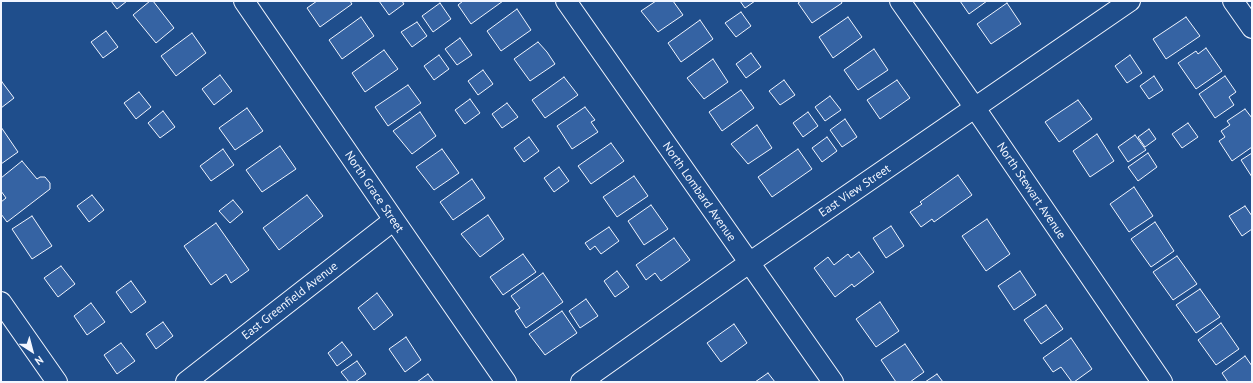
<!DOCTYPE html>
<style>
body{margin:0}
#map{position:relative;width:1253px;height:383px;overflow:hidden;background:#1f4e8c;font-family:"PT Sans",sans-serif}
canvas{display:block}
.frame{position:absolute;inset:0;border:2px solid #f2f6ff;pointer-events:none}
.north{position:absolute;left:12px;top:331px;width:40px;height:40px;-webkit-text-stroke:3px #1f4e8c;paint-order:stroke;rotate:144deg;font-size:11px;font-weight:700;line-height:16px;text-align:center;color:#f2f6ff}
.north::after{content:'';display:block;margin:auto;width:14px;height:18px;background:#f2f6ff;clip-path:polygon(50% 0,100% 100%,50% 72%,0 100%)}
</style>
<div id="map">
<canvas width="1253" height="383"></canvas>
<div class="frame"></div>
<div class="north">N</div>
</div>
<script>
const g = document.querySelector('canvas').getContext('2d');
g.lineJoin = 'round';
function paint(path, color) { g.fillStyle = color; g.fill(path, 'evenodd'); }
const toPath = rows => new Path2D(rows.map(r => 'M' + r).join(''));
function trace(path, color, width, dash) { g.strokeStyle = color; g.lineWidth = width; g.lineCap = dash ? 'butt' : 'round'; g.setLineDash(dash || []); g.stroke(path); }
function write(font, color, halo, rows, align = 'center') {
  g.font = font + ' "PT Sans",sans-serif'; g.lineWidth = 3; g.setLineDash([]); g.textBaseline = 'middle'; g.strokeStyle = halo; g.fillStyle = color; for (const [text, x, y, turn = 0] of rows) {
    g.save(); g.translate(x, y); g.rotate((+turn || 0) * Math.PI / 180); g.textAlign = isNaN(turn) ? turn : align; if (halo) g.strokeText(text, 0, 0); g.fillText(text, 0, 0); g.restore();
  }
}
const building = toPath([
 [111,1,127,1,117,9,111,1],
 [150,1,153,1,174,28,156,43,133,15,150,1],
 [317,1,350,1,352,4,320,27,307,8,317,1],
 [379,1,402,1,404,4,389,15,379,1],
 [463,1,503,1,471,24,458,5,463,1],
 [656,1,673,1,683,15,658,32,641,11,656,1],
 [740,1,755,1,745,8,740,1],
 [801,1,841,1,842,3,812,23,798,3,801,1],
 [960,1,987,1,969,14,960,1],
 [440,3,451,19,433,32,422,16,440,3],
 [1007,3,1021,24,991,44,977,24,1007,3],
 [517,9,531,30,501,51,487,31,517,9],
 [741,12,751,26,736,37,725,23,741,12],
 [361,17,374,36,342,59,329,40,361,17],
 [848,17,862,37,833,58,819,37,848,17],
 [1186,17,1200,36,1166,59,1153,39,1186,17],
 [700,20,713,39,681,62,668,43,700,20],
 [417,22,427,36,412,47,401,32,417,22],
 [106,31,118,47,103,58,91,42,106,31],
 [192,33,206,53,176,76,161,56,192,33],
 [460,38,472,55,457,65,445,49,460,38],
 [538,42,547,52,555,64,530,81,514,59,538,42],
 [1206,48,1222,71,1196,89,1178,63,1196,51,1198,54,1206,48],
 [874,49,888,70,858,90,844,70,874,49],
 [384,50,398,69,365,92,352,73,384,50],
 [751,53,761,67,746,78,736,64,751,53],
 [439,55,449,69,434,80,424,66,439,55],
 [1130,55,1142,73,1127,83,1115,66,1130,55],
 [713,59,728,82,704,99,687,78,713,59],
 [483,70,493,84,478,95,468,81,483,70],
 [220,75,232,91,214,105,202,89,220,75],
 [1154,76,1163,90,1149,99,1140,86,1154,76],
 [1225,76,1236,92,1229,97,1234,105,1215,118,1199,94,1225,76],
 [564,77,578,95,545,118,532,100,564,77],
 [784,80,795,95,780,105,769,91,784,80],
 [897,80,910,98,880,119,867,100,897,80],
 [2,82,14,98,1,108,1,83,2,82],
 [408,85,421,103,388,126,375,107,408,85],
 [741,90,754,108,722,131,709,112,741,90],
 [139,92,151,107,136,119,124,103,139,92],
 [830,96,841,110,825,121,815,107,830,96],
 [470,99,480,113,465,124,455,110,470,99],
 [1078,100,1092,119,1059,142,1045,122,1078,100],
 [507,103,518,117,502,128,492,114,507,103],
 [585,107,595,120,591,122,598,132,572,149,557,126,585,107],
 [247,108,263,131,235,150,219,128,247,108],
 [1245,109,1252,118,1252,147,1232,161,1219,141,1225,137,1221,131,1230,125,1227,121,1245,109],
 [163,111,175,127,160,138,148,123,163,111],
 [420,112,436,136,412,154,393,131,420,112],
 [808,112,818,126,803,137,793,123,808,112],
 [845,119,857,137,842,147,830,130,845,119],
 [1188,123,1198,137,1182,148,1172,134,1188,123],
 [757,125,772,148,748,164,731,144,757,125],
 [1,127,18,152,1,164,1,127],
 [1149,129,1156,139,1145,147,1138,137,1149,129],
 [1097,134,1114,161,1090,177,1073,151,1097,134],
 [1135,135,1146,150,1128,162,1118,147,1135,135],
 [529,137,539,151,524,162,514,148,529,137],
 [827,137,837,151,822,162,812,148,827,137],
 [611,143,624,161,591,184,578,166,611,143],
 [280,146,296,169,262,192,246,170,280,146],
 [223,149,234,165,211,181,200,166,223,149],
 [442,149,459,173,434,190,416,167,442,149],
 [798,149,812,169,772,197,758,177,798,149],
 [1148,153,1157,167,1138,181,1128,167,1148,153],
 [1252,153,1252,177,1241,160,1252,153],
 [22,161,37,179,40,177,45,177,50,183,50,189,7,222,1,214,1,202,6,198,1,191,1,178,22,161],
 [559,167,569,181,554,192,544,178,559,167],
 [958,175,972,195,934,222,932,219,921,227,910,212,922,204,920,202,958,175],
 [634,176,648,196,617,217,603,197,634,176],
 [472,179,485,198,453,220,440,202,472,179],
 [1134,187,1153,216,1129,232,1110,204,1134,187],
 [92,195,104,210,89,222,77,206,92,195],
 [307,195,323,216,279,250,263,228,307,195],
 [233,200,243,212,230,223,219,211,233,200],
 [651,205,668,229,644,245,628,221,651,205],
 [1245,206,1252,216,1252,229,1242,236,1229,216,1245,206],
 [488,215,504,239,480,257,461,234,488,215],
 [32,216,52,246,32,259,12,229,32,216],
 [987,219,1010,254,986,271,962,236,987,219],
 [1155,222,1174,251,1151,267,1131,239,1155,222],
 [216,223,249,270,231,283,226,274,211,285,184,246,216,223],
 [891,226,904,246,886,258,873,238,891,226],
 [609,227,619,241,601,254,595,246,590,250,585,243,609,227],
 [674,238,690,260,661,281,655,273,646,280,636,265,674,238],
 [859,252,874,272,854,287,852,284,835,297,814,268,828,257,834,265,848,254,851,258,859,252],
 [523,254,536,272,503,295,490,277,523,254],
 [1177,256,1197,284,1173,300,1153,272,1177,256],
 [61,266,75,284,58,297,44,278,61,266],
 [617,271,629,287,615,297,604,281,617,271],
 [1020,271,1036,295,1014,310,998,286,1020,271],
 [543,273,563,302,526,328,515,311,520,308,511,296,543,273],
 [131,281,146,302,131,313,116,292,131,281],
 [1200,289,1220,317,1196,333,1176,305,1200,289],
 [377,293,393,315,374,330,358,308,377,293],
 [586,299,598,316,580,328,569,311,586,299],
 [880,302,899,331,876,347,856,319,880,302],
 [91,303,105,322,87,335,74,316,91,303],
 [1046,305,1063,329,1041,344,1024,320,1046,305],
 [562,311,577,333,545,355,529,334,562,311],
 [163,322,173,336,156,349,146,334,163,322],
 [1221,323,1239,349,1216,365,1198,340,1221,323],
 [734,324,747,343,721,362,707,343,734,324],
 [406,337,421,360,405,372,389,349,406,337],
 [1071,338,1092,369,1074,382,1072,382,1061,367,1053,372,1043,358,1071,338],
 [342,342,352,355,337,366,328,353,342,342],
 [121,343,135,361,117,374,104,355,121,343],
 [905,344,924,372,910,382,896,382,881,360,905,344],
 [1245,356,1252,366,1252,382,1228,382,1222,373,1245,356],
 [357,361,366,374,355,382,349,382,341,372,357,361],
 [768,373,775,382,755,382,768,373],
 [428,374,434,382,417,382,428,374],
 [937,374,943,382,925,382,937,374]
]);
paint(building, '#3563a3');
trace(building, '#f2f6ff', 1);
const minor = toPath([
 [244,1,394,220,506,382],
 [566,1,833,382],
 [900,1,975,108,1162,382],
 [1233,1,1252,28],
 [1,302,57,382],
 [186,382,394,220],
 [581,382,749,263,1130,1]
]);
trace(minor, '#f2f6ff', 22);
trace(minor, '#1f4e8c', 20);
write('12px', '#f2f6ff', '#1f4e8c', [
 ["East View Street",855,191,-34],
 ["North Stewart Avenue",1031,191,56],
 ["North Grace Street",374,192,56],
 ["North Lombard Avenue",699,192,55],
 ["East Greenfield Avenue",290,301,-38]
]);
</script>
